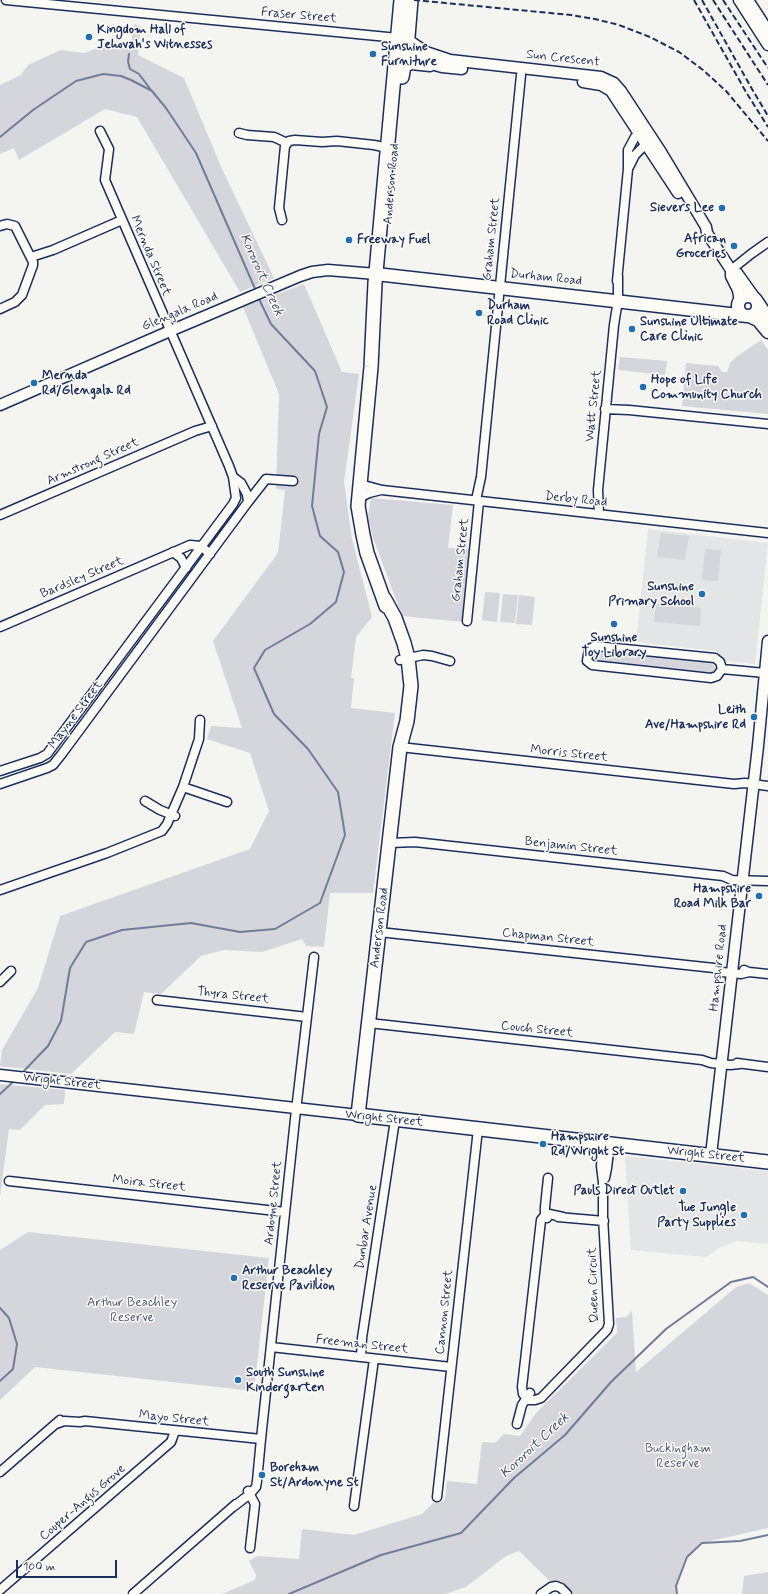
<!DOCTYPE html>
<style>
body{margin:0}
#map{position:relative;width:768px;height:1594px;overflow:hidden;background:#f4f4f1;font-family:Mynerve,sans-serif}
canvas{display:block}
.scale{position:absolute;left:16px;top:1560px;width:101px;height:18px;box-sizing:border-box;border:2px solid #1b2f5e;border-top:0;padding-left:5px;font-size:12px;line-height:14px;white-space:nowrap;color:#1b2f5e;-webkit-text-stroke:3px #fdfcf7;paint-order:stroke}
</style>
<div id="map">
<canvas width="768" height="1594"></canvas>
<div class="scale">100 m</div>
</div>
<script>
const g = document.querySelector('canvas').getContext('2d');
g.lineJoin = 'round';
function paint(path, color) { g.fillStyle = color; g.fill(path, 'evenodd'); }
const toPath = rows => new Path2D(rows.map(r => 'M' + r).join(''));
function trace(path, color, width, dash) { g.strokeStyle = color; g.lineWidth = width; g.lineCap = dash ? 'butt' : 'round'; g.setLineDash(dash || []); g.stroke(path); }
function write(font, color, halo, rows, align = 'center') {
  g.font = font + ' Mynerve,sans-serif'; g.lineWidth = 3; g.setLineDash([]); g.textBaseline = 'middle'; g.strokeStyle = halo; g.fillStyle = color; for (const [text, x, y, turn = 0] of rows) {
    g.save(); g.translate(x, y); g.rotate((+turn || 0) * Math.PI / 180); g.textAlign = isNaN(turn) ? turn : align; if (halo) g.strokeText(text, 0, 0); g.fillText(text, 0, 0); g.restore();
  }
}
paint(toPath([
 [648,529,768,543,755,664,726,661,716,651,636,642],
 [625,1156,768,1171,768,1244,737,1241,719,1248,706,1257,631,1250]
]), '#e4e5e6');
paint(toPath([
 [134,24,141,26,138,55,184,78,222,169,274,278,240,292,137,117,105,109,19,160,14,148,0,154,0,85,21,75,28,65,61,50,85,53,103,46,131,46],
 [304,284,342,372,359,374,344,482,352,539,372,617,356,637,351,678,354,678,351,708,395,713,373,893,330,893,324,947,306,946,302,939,262,952,224,950,201,956,161,994,144,992,134,1034,115,1032,71,1074,0,1066,2,1050,38,988,60,916,250,849,269,811,250,753,207,739,211,726,242,728,213,641,278,553,285,490,276,489,279,394,243,307],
 [761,340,768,350,768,414,682,406,686,363,718,366,722,372,727,372,730,363,736,357],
 [620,357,667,361,665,375,618,370],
 [371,498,453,505,448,548,470,549,463,622,402,616,372,535,368,516],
 [661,533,689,536,685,560,657,557],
 [705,549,721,550,718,581,702,580],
 [485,592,500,593,497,622,482,620],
 [503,594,518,595,515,623,500,622],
 [519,595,535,597,532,625,516,624],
 [656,604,701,608,700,626,654,622],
 [594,649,712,662,715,668,713,672,709,674,595,661,591,658,591,652],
 [0,1084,65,1090,64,1104,45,1105,20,1130,9,1129,0,1196],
 [28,1232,269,1258,254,1391,35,1367,0,1400,0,1250],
 [749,1283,768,1295,768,1528,702,1543,687,1557,676,1586,678,1594,563,1594,519,1551,506,1556,466,1587,445,1594,222,1594,255,1580,256,1575,249,1561,258,1556,299,1559,302,1529,354,1535,422,1514,433,1503,440,1503,445,1500,447,1481,477,1484,482,1442,495,1443,504,1434,520,1436,536,1413,617,1333,616,1318,626,1317,632,1311,636,1372,736,1287],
 [768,1572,768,1594,742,1594,744,1576]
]), '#d4d6db');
trace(toPath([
 [129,54,128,61,130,69,139,74,151,90],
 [0,137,33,110,76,81,103,74,121,76,131,80,152,91,166,108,196,153,256,291],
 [21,1074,48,1046,61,1021,70,968,86,942,122,930,191,923,240,932,275,929,320,903,345,835,338,792,308,749,274,714,254,668,265,650,310,624,336,602,344,572,338,552,320,536,312,506,319,434,327,407,315,371,271,324,258,297],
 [0,1094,15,1080],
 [0,1308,9,1318,17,1344,13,1369,0,1381],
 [289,1594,381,1555,461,1533,514,1478,565,1435,611,1382,666,1329,731,1282,753,1277,768,1287],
 [677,1594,676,1586,687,1557,702,1543,740,1541,768,1535]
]), '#717c98', 2);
const minor = toPath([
 [6,0,398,38],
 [239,133,247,135,274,137,287,143],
 [629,167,635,155,650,140],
 [282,220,279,208,285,146,289,141,295,140,322,142,337,141,374,145,388,148],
 [0,226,7,224,15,226,33,262,33,265,22,295,15,302,0,309],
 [31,257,53,250,122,220],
 [731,270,751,254,768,242],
 [617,281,628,169,628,150,635,137,643,131],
 [605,409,629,410,768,424],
 [360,484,382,490,768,533],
 [359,498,369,493,381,490],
 [476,500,481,477,521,75],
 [248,502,266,479,293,481],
 [599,514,598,490,614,325,618,300,618,276],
 [0,515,195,431,212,426],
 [173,552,181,558,186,568],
 [467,621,479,501],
 [0,627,190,545,201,546,210,554],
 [595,646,715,658,720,662,722,669,717,676,711,678,592,665,587,661,589,649,595,646],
 [400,660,423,655,432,656,450,661],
 [722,669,765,673],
 [400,747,734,784,745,783,768,786],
 [0,771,40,758,47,754,233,504,236,498,233,477,229,466,105,180,109,149,100,131],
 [0,784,47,768,53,765,61,755,248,502,247,494,241,483,233,477],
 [183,787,227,802],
 [145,801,160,810,175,816],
 [390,843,415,842,723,876,732,880,768,881],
 [0,890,107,853,162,831,167,824,183,787,199,739,200,720],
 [379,932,714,968,722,972,741,974,749,972],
 [744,970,749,972,768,974],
 [0,982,11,971],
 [157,1000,307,1017],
 [369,1023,702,1060,711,1063,730,1065,740,1064],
 [737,1063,768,1067],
 [605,1178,607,1168,610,1144],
 [9,1181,285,1212],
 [558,1217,604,1221],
 [563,1217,549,1214,545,1215,541,1220,522,1387,523,1394,529,1400,535,1400,541,1398,607,1330,609,1324,603,1217,603,1182,601,1166,603,1143],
 [547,1218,545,1215,545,1207,548,1178],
 [271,1347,451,1367],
 [361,1357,362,1338,395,1120],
 [56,1424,64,1421,80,1422,85,1421,261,1439],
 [517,1424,522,1405,530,1393],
 [0,1472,60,1420],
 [248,1491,255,1504,250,1548],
 [437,1497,478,1129],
 [354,1506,374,1359],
 [233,1507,250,1494,256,1487,257,1481,261,1439,295,1119,314,957],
 [0,1590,171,1442,175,1431],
 [133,1594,236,1504],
 [541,1594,551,1587,556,1586,561,1588,567,1594]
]);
const tertiary = toPath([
 [739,0,768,45],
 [748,0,768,31],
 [408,40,426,52,450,60,601,77,614,83,621,91,661,152,706,227,707,233,731,270,731,276,738,290,740,301],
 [407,49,419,58,431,64,442,67,462,69],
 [403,68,411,64,430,66],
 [583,82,601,85,611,91,678,193],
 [731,270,737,273,757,301],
 [0,405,170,331,300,276,312,272,328,270,376,274],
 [0,1075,358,1115],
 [711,1155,758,746,768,641]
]);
const secondary = toPath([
 [376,274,747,316],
 '738 306a10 10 0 1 1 20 0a10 10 0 1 1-20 0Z',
 [758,303,768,318],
 [749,316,758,320,768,332]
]);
const primary = toPath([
 [402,77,407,49,411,0],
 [384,598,395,618,404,643,408,658,411,686,407,721,400,747,358,1115,768,1162],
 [386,606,367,553,363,535,358,506,371,367,375,283,401,0]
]);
trace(minor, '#1b2f5e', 11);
trace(tertiary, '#1b2f5e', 13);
trace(secondary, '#1b2f5e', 15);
trace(primary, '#1b2f5e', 16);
trace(minor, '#fdfcf7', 8);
trace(tertiary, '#fdfcf7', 10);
trace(secondary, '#fdfcf7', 12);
trace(primary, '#fdfcf7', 13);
trace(toPath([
 [414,0,571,15,595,19,619,25,650,37,679,52,703,70,726,91,768,141],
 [694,0,746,92,768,127],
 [702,0,752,89,768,116],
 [713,0,768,85],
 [723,0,768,68]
]), '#1b2f5e', 2, [6, 3]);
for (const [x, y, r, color] of [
 [89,37,4,"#1f6fb2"],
 [373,54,4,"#1f6fb2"],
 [722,208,4,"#1f6fb2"],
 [349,240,4,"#1f6fb2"],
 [734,246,4,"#1f6fb2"],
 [479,313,4,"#1f6fb2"],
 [632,329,4,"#1f6fb2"],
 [34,383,4,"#1f6fb2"],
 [643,387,4,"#1f6fb2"],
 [702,594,4,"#1f6fb2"],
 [614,624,4,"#1f6fb2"],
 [754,717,4,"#1f6fb2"],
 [759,896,4,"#1f6fb2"],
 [543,1144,4,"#1f6fb2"],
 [683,1191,4,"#1f6fb2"],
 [744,1215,4,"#1f6fb2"],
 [234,1278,4,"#1f6fb2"],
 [238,1380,4,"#1f6fb2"],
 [262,1475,4,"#1f6fb2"]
]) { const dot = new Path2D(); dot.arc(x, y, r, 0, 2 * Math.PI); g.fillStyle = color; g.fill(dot); trace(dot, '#fdfcf7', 1.5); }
write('13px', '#1b2f5e', '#fdfcf7', [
 ["Fraser Street",299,16,5],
 ["Sun Crescent",563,59,6],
 ["Anderson Road",392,184,-85],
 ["Graham Street",492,239,-84],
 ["Mernda Street",150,256,67],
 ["Durham Road",546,278,6],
 ["Glengala Road",180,312,-23],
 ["Watt Street",594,406,-84],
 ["Armstrong Street",93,462,-24],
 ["Derby Road",576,500,6],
 ["Graham Street",461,560,-84],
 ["Bardsley Street",82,578,-23],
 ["Mayne Street",76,715,-53],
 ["Morris Street",569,754,6],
 ["Benjamin Street",571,847,6],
 ["Anderson Road",380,928,-83],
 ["Chapman Street",548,938,6],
 ["Hampshire Road",719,968,-84],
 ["Thyra Street",233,996,6],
 ["Couch Street",537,1030,6],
 ["Wright Street",62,1082,6],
 ["Wright Street",384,1119,6],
 ["Wright Street",706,1155,6],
 ["Moira Street",149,1184,6],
 ["Ardoyne Street",274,1203,-84],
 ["Dunbar Avenue",367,1227,-81],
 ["Queen Circuit",594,1285,-92],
 ["Cannon Street",445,1312,-84],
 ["Freeman Street",362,1345,6],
 ["Mayo Street",174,1419,6],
 ["Couper-Angus Grove",83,1503,-41]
]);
write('bold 13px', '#1b2f5e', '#fdfcf7', [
 ["Kingdom Hall of",97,30],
 ["Jehovah's Witnesses",97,45],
 ["Sunshine",381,47],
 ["Furniture",381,62],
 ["Sievers Lee",714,208,"right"],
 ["African",726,239,"right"],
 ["Groceries",726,254,"right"],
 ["Freeway Fuel",357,240],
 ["Durham",487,306],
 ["Road Clinic",487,321],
 ["Sunshine Ultimate",640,322],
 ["Care Clinic",640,337],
 ["Mernda",42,376],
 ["Rd/Glengala Rd",42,391],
 ["Hope of Life",651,380],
 ["Community Church",651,395],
 ["Sunshine",694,587,"right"],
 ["Primary School",694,602,"right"],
 ["Sunshine",614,638,"center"],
 ["Toy Library",614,653,"center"],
 ["Leith",746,710,"right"],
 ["Ave/Hampshire Rd",746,725,"right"],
 ["Hampshire",751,889,"right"],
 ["Road Milk Bar",751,904,"right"],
 ["Hampshire",551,1137],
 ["Rd/Wright St",551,1152],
 ["Pauls Direct Outlet",675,1191,"right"],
 ["Tue Jungle",736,1208,"right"],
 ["Party Supplies",736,1223,"right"],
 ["Arthur Beachley",242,1271],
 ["Reserve Pavillion",242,1286],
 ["South Sunshine",246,1373],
 ["Kindergarten",246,1388],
 ["Boreham",270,1468],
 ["St/Ardonyne St",270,1483]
], 'left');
write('13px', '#49597d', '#fdfcf7', [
 ["Arthur Beachley",132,1303],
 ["Reserve",132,1318],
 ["Buckingham",678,1449],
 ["Reserve",678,1464]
]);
write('italic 14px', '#46567b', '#fdfcf7', [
 ["Kororoit Creek",261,275,66],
 ["Kororoit Creek",535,1446,-43]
]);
</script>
